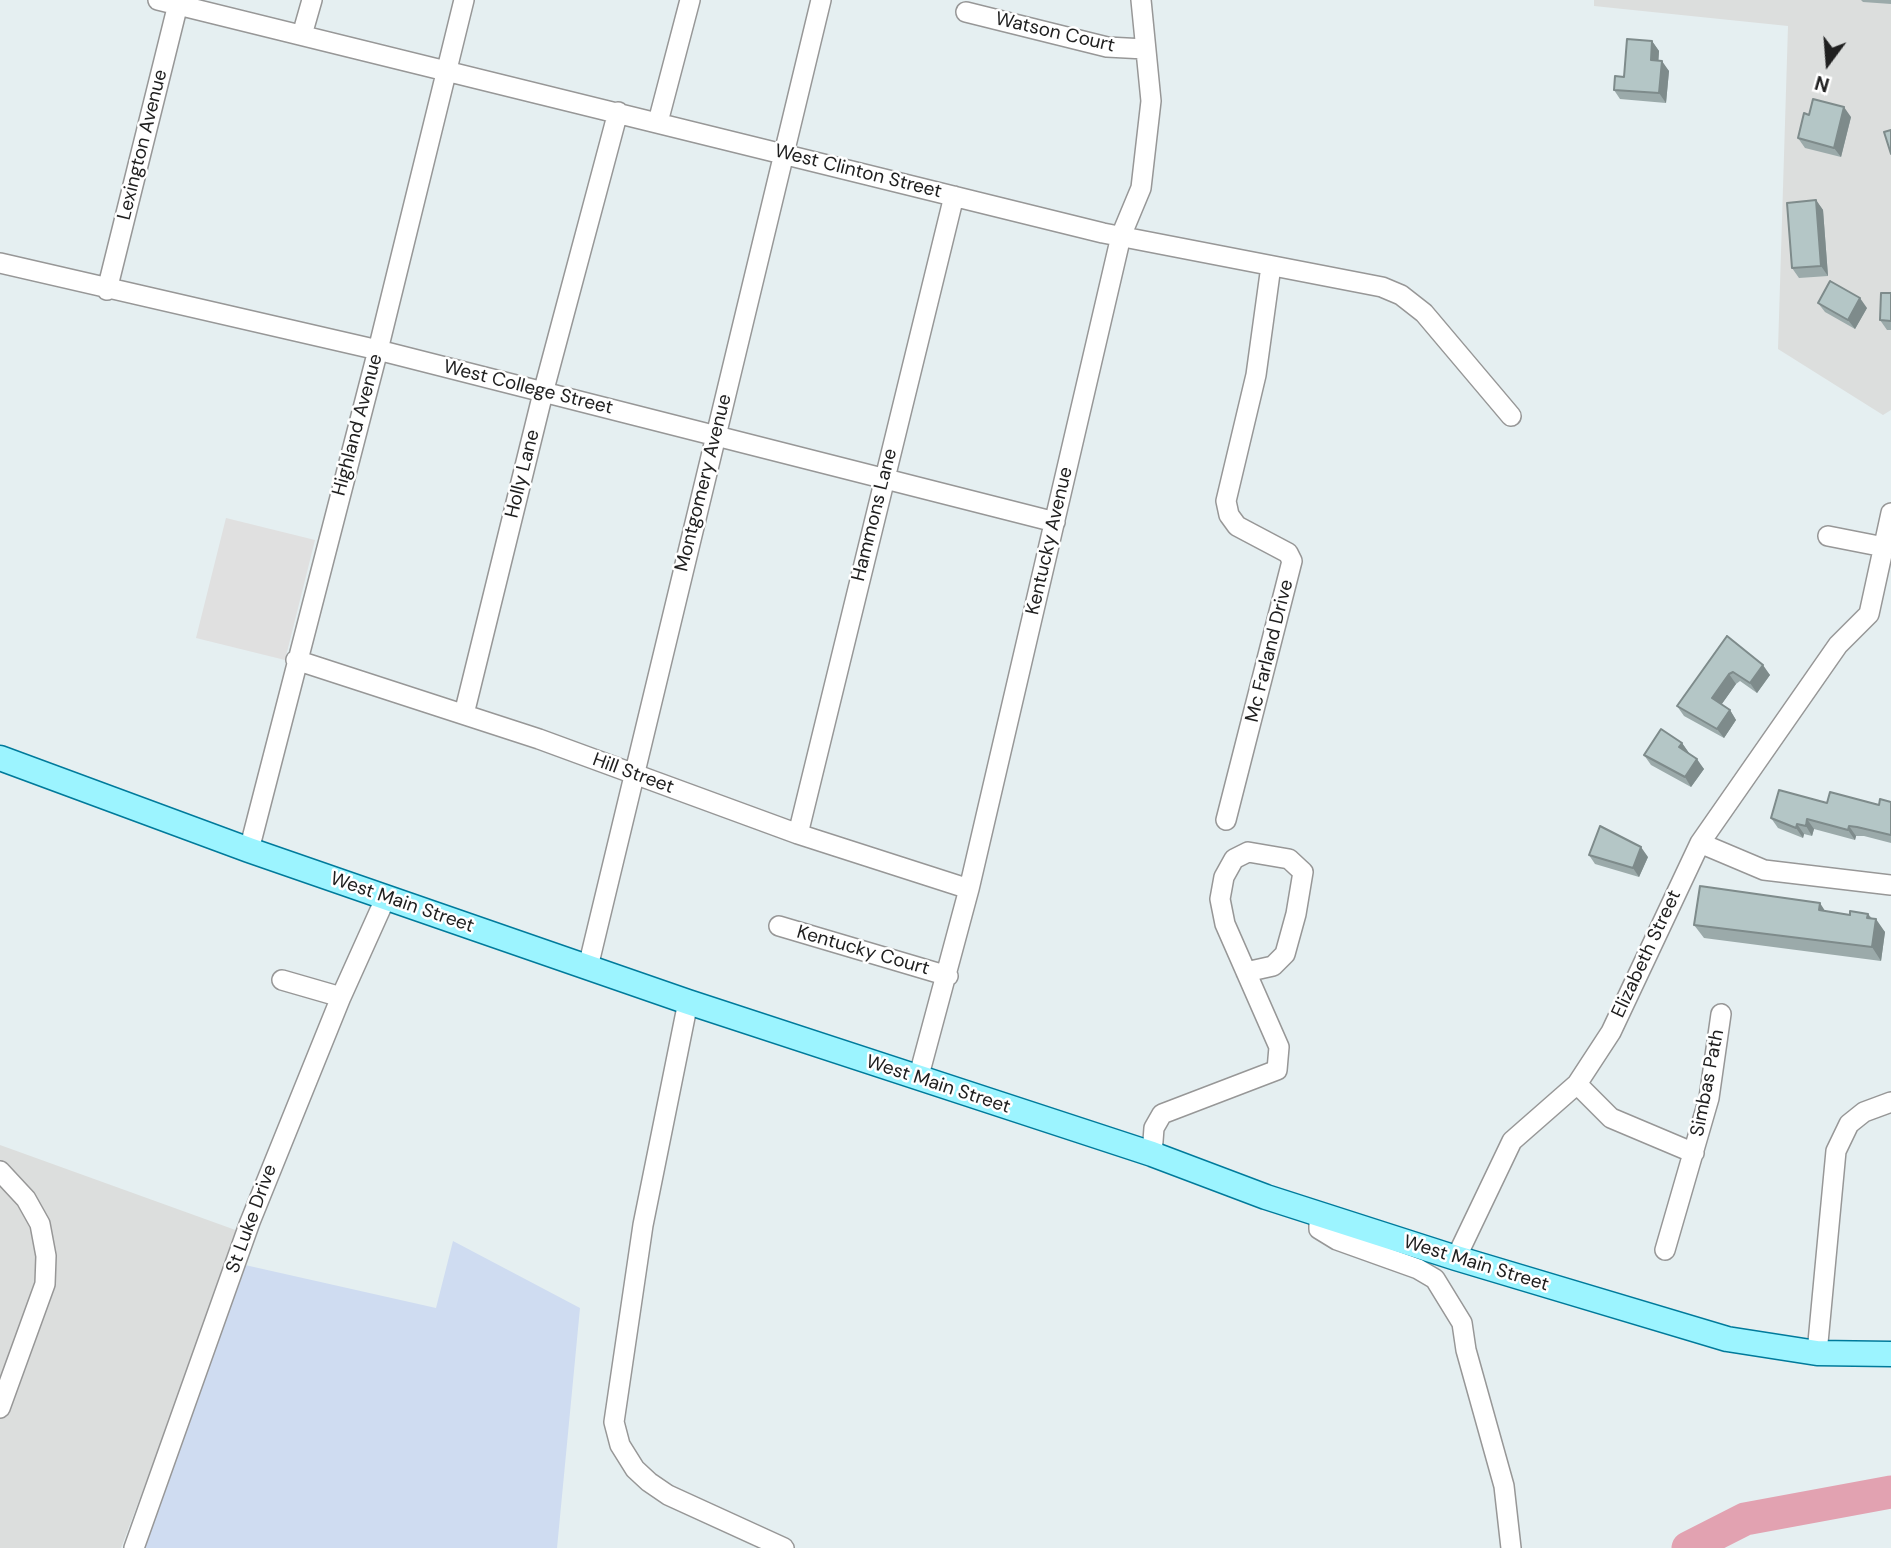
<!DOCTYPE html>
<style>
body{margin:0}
#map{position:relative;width:1891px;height:1548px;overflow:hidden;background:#e5eff1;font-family:"DM Sans",sans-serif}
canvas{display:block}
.north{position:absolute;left:1793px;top:28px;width:70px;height:70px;-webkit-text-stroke:5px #fff;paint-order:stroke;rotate:196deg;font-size:19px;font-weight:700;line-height:28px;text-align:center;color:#202020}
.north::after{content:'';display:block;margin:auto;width:24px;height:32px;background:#202020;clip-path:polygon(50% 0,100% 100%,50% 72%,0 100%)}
</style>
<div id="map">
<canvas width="1891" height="1548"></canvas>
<div class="north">N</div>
</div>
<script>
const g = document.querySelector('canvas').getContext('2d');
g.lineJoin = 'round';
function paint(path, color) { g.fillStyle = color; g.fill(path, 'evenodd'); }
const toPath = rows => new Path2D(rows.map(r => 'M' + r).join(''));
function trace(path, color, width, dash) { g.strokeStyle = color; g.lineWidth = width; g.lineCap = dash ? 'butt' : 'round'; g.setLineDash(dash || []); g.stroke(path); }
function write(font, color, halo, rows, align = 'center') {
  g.font = font + ' "DM Sans",sans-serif'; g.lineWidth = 5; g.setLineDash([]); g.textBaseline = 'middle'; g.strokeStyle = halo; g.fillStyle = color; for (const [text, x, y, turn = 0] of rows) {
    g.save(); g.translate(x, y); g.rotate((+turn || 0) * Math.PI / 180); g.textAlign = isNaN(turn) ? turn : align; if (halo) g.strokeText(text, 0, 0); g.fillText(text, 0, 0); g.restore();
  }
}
paint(toPath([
 [1594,0,1891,0,1891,410,1883,415,1778,349,1788,26,1594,6],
 [0,1145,241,1232,121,1548,0,1548]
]), '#dcdedd');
paint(toPath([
 [453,1241,580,1308,557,1548,138,1548,245,1265,436,1308]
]), '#cfdcf1');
paint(toPath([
 [226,518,315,540,285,660,196,638]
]), '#e0e0e0');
trace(toPath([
 [1688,1548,1745,1519,1891,1492]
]), '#e2a2b1', 33);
const minor = toPath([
 [158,0,1103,233,1382,287,1401,295,1424,313,1511,416],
 [966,12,1107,47,1145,49],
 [302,35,312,0],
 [658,122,690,0],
 [0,263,378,350,1055,522],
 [107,290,179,0],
 [1828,536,1884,547],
 [296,660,539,739,798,834,969,889],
 [464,714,543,393,618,112],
 [1226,820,1292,561,1288,553,1237,526,1229,515,1226,501,1256,375,1271,266],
 [798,834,954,196],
 [1700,843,1764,870,1891,885],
 [249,850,378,350,464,0],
 [779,926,948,976],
 [588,967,821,0],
 [282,980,341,997],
 [688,1002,643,1225,614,1422,620,1445,635,1469,649,1482,668,1495,784,1548],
 [918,1079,969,889,1121,236,1141,188,1151,101,1141,0],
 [1577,1084,1611,1118,1694,1153],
 [1152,1154,1154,1128,1162,1114,1277,1070,1279,1047,1225,924,1220,899,1224,877,1234,859,1248,852,1289,859,1303,872,1296,914,1285,954,1273,966,1246,972],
 [0,1171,26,1199,40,1224,46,1256,45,1284,0,1408],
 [1319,1213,1319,1229,1337,1240,1418,1269,1435,1279,1462,1323,1466,1350,1504,1486,1511,1548],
 [1665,1250,1709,1098,1721,1014],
 [1456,1258,1512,1141,1577,1084,1611,1032,1700,843,1838,645,1869,614,1891,513],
 [1817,1353,1836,1151,1849,1124,1864,1112,1891,1102],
 [134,1548,250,1222,341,997,386,897]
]);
const major = toPath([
 [0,758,249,850,688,1002,1152,1154,1266,1197,1456,1258,1727,1339,1817,1353,1891,1354]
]);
trace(minor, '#979797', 22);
trace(major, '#007a9b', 27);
trace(minor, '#fff', 19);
trace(major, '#9cf4ff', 24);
paint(toPath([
 [1861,0,1891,0,1891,4,1863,2],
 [1652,41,1659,51,1658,61,1669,71,1666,103,1620,99,1614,90],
 [1809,115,1851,117,1841,157,1805,148,1798,138],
 [1816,200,1823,210,1828,276,1799,278,1792,268],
 [1891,293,1891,330,1887,330,1880,320],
 [1818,303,1867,308,1855,329,1825,312],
 [1727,636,1770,675,1757,693,1740,681,1736,684,1721,705,1730,710,1736,720,1724,738,1684,716,1677,706],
 [1682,743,1689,753,1704,769,1691,787,1651,765,1644,755],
 [1891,802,1891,843,1864,836,1856,836,1855,840,1814,829,1812,836,1804,834,1803,838,1778,828,1771,818,1827,803,1879,805],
 [1589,855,1648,857,1639,877,1595,864],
 [1825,911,1850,915,1868,914,1885,932,1881,961,1704,938,1694,925]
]), '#9baaaa');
paint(toPath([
 [1652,41,1659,51,1658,70,1651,60],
 [1662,61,1669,71,1666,103,1659,93],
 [1844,107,1851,117,1841,157,1834,148],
 [1816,200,1823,210,1828,276,1821,266],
 [1860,298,1867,308,1855,329,1848,320],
 [1763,665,1770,675,1757,693,1750,683],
 [1729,674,1736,684,1719,708,1712,698],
 [1730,710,1736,720,1724,738,1717,729],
 [1682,743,1689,753,1679,747],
 [1697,759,1704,769,1691,787,1685,777],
 [1807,819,1814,829,1812,836,1806,826],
 [1797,824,1804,834,1803,838,1796,828],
 [1849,826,1856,836,1855,840,1848,830],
 [1641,847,1648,857,1639,877,1633,868],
 [1820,903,1829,917,1819,910],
 [1868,914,1875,925,1876,919,1885,932,1881,961,1872,947,1867,918]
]), '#7e8b8b');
const building = toPath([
 [1627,39,1652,41,1651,60,1662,61,1659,93,1614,90,1615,76,1624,77,1627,39],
 [1813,99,1844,107,1834,148,1798,138,1804,113,1809,115,1813,99],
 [1891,130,1891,154,1884,132,1891,130],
 [1816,200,1821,266,1792,268,1787,203,1816,200],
 [1830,281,1860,298,1848,320,1818,303,1830,281],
 [1881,293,1891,293,1891,321,1880,320,1881,293],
 [1727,636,1763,665,1750,683,1733,672,1729,674,1712,698,1730,710,1717,729,1677,706,1727,636],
 [1661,729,1682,743,1679,747,1697,759,1685,777,1644,755,1661,729],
 [1779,790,1827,803,1830,792,1879,805,1880,799,1891,802,1891,835,1857,827,1849,826,1848,830,1807,819,1806,826,1797,824,1796,828,1771,818,1779,790],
 [1600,826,1641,847,1633,868,1589,855,1600,826],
 [1700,886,1820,903,1819,910,1850,915,1850,911,1868,914,1867,918,1876,919,1872,947,1694,925,1700,886]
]);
paint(building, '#b4c6c6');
trace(building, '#7e8b8b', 2);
write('19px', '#202020', '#fff', [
 ["Watson Court",1055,33,13],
 ["Lexington Avenue",143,145,-76],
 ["West Clinton Street",858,172,14],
 ["West College Street",528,388,14],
 ["Highland Avenue",358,425,-75],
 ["Holly Lane",523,474,-76],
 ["Montgomery Avenue",704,483,-76],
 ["Hammons Lane",875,515,-76],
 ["Kentucky Avenue",1050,541,-77],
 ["Mc Farland Drive",1270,651,-76],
 ["Hill Street",633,774,20],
 ["West Main Street",402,903,19],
 ["Kentucky Court",863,951,16],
 ["Elizabeth Street",1647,954,-65],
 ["Simbas Path",1708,1083,-79],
 ["West Main Street",938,1085,18],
 ["St Luke Drive",252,1219,-70],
 ["West Main Street",1476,1264,17]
]);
</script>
